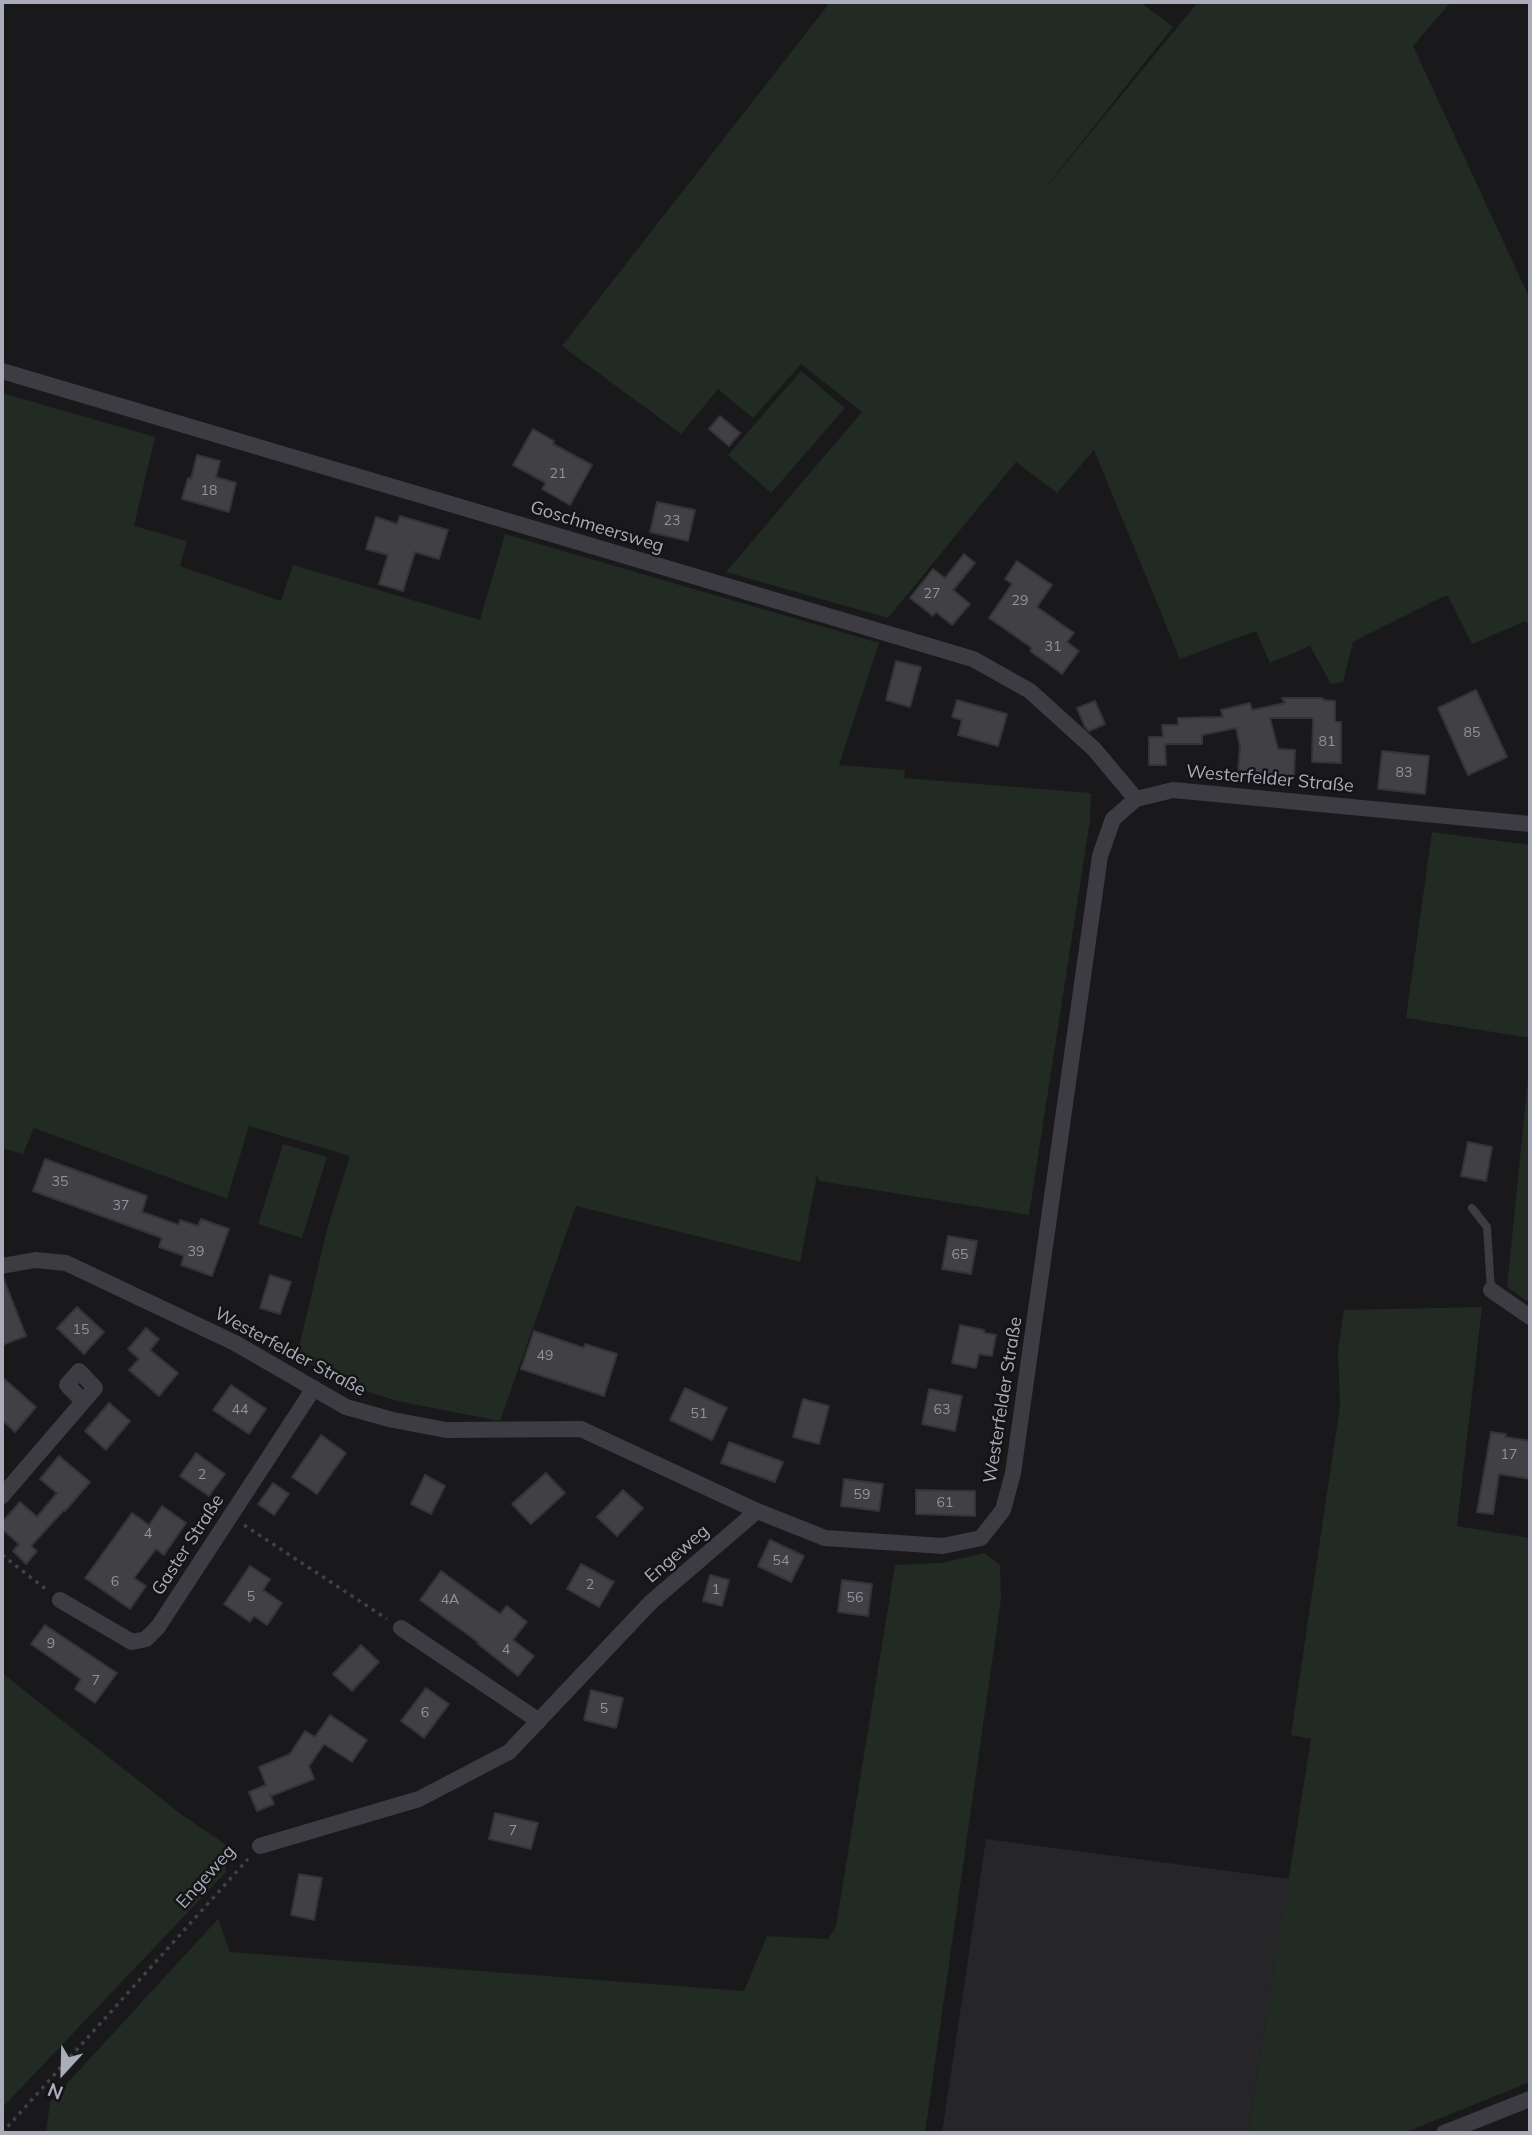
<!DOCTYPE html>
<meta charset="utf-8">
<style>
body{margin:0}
#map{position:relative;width:1532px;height:2135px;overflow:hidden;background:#19191b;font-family:Mulish,sans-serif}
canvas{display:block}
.frame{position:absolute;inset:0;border:4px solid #abadbb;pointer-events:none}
.north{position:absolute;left:28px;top:2037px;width:70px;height:70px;-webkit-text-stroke:5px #141416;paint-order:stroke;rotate:202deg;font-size:19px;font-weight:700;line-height:28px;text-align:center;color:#abadbb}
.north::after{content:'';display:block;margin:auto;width:24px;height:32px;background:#abadbb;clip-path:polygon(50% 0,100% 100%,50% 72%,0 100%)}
</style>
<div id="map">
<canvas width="1532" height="2135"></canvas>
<div class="frame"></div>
<div class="north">N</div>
</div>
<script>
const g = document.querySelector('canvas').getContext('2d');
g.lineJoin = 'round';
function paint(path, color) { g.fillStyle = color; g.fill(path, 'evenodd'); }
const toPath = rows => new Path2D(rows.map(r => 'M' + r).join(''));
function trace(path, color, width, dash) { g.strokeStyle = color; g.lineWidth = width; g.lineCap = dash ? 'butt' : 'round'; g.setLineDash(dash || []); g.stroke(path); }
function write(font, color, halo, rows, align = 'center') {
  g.font = font + ' Mulish,sans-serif'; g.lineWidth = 5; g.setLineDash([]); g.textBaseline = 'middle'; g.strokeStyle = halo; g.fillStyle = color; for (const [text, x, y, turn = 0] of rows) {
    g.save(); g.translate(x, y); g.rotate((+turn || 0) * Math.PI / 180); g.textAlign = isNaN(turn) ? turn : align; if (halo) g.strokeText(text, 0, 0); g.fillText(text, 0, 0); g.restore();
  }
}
paint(toPath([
 [986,1839,1289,1879,1248,2133,942,2133]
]), '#262528');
paint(toPath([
 [825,2,1140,2,1173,27,1034,202,1198,2,1451,2,1413,46,1530,299,1530,630,1526,621,1472,644,1447,595,1353,642,1343,682,1331,684,1310,646,1270,663,1256,631,1180,659,1094,450,1057,493,1016,462,888,618,726,572,862,412,801,364,753,418,718,389,681,434,562,346,828,5],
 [801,371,845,408,771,493,728,455],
 [2,393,155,437,134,526,187,541,180,566,281,601,293,565,480,620,505,534,879,643,839,765,905,770,904,778,1091,793,1090,820,1029,1215,819,1181,817,1175,800,1262,576,1206,500,1421,397,1401,350,1386,297,1356,327,1229,350,1156,249,1126,227,1199,34,1128,23,1154,2,1148],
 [1432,832,1530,845,1530,1038,1406,1018],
 [1530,1058,1530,1303,1507,1287],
 [283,1144,327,1157,302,1238,258,1224],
 [1482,1307,1457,1526,1530,1538,1530,2082,1404,2133,1248,2133,1311,1739,1291,1735,1340,1406,1338,1351,1344,1310],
 [985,1553,1000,1565,1001,1599,925,2133,46,2133,50,2102,218,1919,230,1952,744,1991,767,1936,828,1939,836,1926,895,1565,941,1563],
 [2,1673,182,1815,225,1844,226,1872,2,2108]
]), '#212a23');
const building = toPath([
 [720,416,740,433,729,446,709,429,720,416],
 [533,429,554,441,553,444,592,465,570,505,542,489,546,483,513,465,533,429],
 [197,455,220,461,216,477,236,483,229,512,182,499,188,478,191,479,197,455],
 [657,502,695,510,688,541,650,532,657,502],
 [400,516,448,530,439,559,415,552,403,591,379,584,388,555,366,549,376,517,397,524,400,516],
 [964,554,975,563,953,590,970,604,952,625,936,612,933,616,910,598,933,569,945,578,964,554],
 [1017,561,1052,585,1037,607,1074,633,1067,642,1079,651,1062,674,1030,651,1032,648,989,618,1012,584,1005,579,1017,561],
 [896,661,921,667,910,707,886,700,896,661],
 [1476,690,1507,757,1468,775,1438,708,1476,690],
 [1282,698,1323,698,1323,700,1335,701,1335,722,1341,722,1341,763,1312,762,1313,718,1270,718,1278,749,1295,750,1294,777,1238,774,1240,746,1236,728,1202,735,1202,744,1165,744,1166,765,1149,765,1149,737,1163,737,1162,725,1178,725,1178,718,1223,717,1221,710,1250,703,1252,710,1285,703,1282,698],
 [957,700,1007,714,998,746,958,735,962,720,952,717,957,700],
 [1095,701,1105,724,1089,731,1085,727,1077,708,1095,701],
 [1382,751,1429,756,1425,794,1378,789,1382,751],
 [1468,1142,1492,1147,1486,1181,1461,1176,1468,1142],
 [45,1159,147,1196,142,1212,179,1225,180,1220,198,1226,201,1219,229,1229,212,1276,181,1265,184,1256,159,1247,162,1238,33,1191,45,1159],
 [948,1236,977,1241,971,1274,942,1269,948,1236],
 [270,1275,291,1282,280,1314,260,1308,270,1275],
 [3,1277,26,1336,2,1345,2,1278,3,1277],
 [77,1307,104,1332,84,1354,57,1328,77,1307],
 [960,1325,984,1330,984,1333,996,1335,992,1356,979,1354,976,1368,952,1363,960,1325],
 [146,1328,159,1339,150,1350,178,1373,159,1396,129,1370,139,1359,128,1349,146,1328],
 [534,1331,584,1348,585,1344,617,1354,604,1396,521,1369,534,1331],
 [2,1377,36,1407,15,1432,2,1420,2,1377],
 [231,1385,266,1409,249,1434,213,1410,231,1385],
 [685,1388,727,1408,712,1440,670,1420,685,1388],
 [929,1389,962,1396,955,1431,922,1424,929,1389],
 [803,1399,829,1406,819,1444,793,1437,803,1399],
 [109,1403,130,1421,106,1450,85,1431,109,1403],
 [1491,1432,1506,1434,1505,1437,1530,1441,1530,1479,1499,1474,1493,1514,1477,1512,1491,1432],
 [321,1435,346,1453,317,1494,292,1477,321,1435],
 [729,1442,783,1462,775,1482,721,1463,729,1442],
 [196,1453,225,1474,209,1496,180,1476,196,1453],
 [59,1456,90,1482,65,1511,64,1510,31,1546,37,1551,26,1564,13,1551,19,1544,2,1529,2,1522,20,1502,37,1517,57,1493,40,1479,59,1456],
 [546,1473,565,1493,531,1524,512,1504,546,1473],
 [425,1475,445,1486,431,1514,411,1504,425,1475],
 [844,1479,883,1484,879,1511,841,1506,844,1479],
 [273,1483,289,1494,274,1515,258,1504,273,1483],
 [623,1490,643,1508,617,1536,597,1517,623,1490],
 [916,1490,975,1491,975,1516,916,1514,916,1490],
 [162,1506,186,1523,164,1555,156,1549,134,1578,146,1586,130,1609,85,1578,132,1513,149,1525,162,1506],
 [770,1540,804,1556,791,1582,758,1566,770,1540],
 [581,1564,614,1582,599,1607,567,1589,581,1564],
 [250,1566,270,1579,263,1590,282,1603,267,1625,254,1616,250,1622,224,1604,250,1566],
 [441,1571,500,1614,507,1606,527,1622,513,1640,534,1656,518,1676,477,1643,478,1642,420,1600,441,1571],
 [710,1575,729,1580,722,1606,703,1601,710,1575],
 [842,1580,872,1584,868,1616,838,1612,842,1580],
 [45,1625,117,1673,95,1703,75,1689,81,1679,31,1644,45,1625],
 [361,1645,379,1662,352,1691,333,1674,361,1645],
 [426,1688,449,1704,424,1738,401,1721,426,1688],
 [591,1690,623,1698,616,1728,584,1720,591,1690],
 [330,1715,367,1740,352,1762,324,1744,309,1766,314,1779,271,1796,270,1794,274,1804,257,1811,249,1792,266,1785,259,1767,290,1754,305,1731,315,1737,330,1715],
 [495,1813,538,1823,531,1849,489,1839,495,1813],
 [299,1874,322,1878,314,1920,291,1915,299,1874]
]);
paint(building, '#414145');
trace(building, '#343337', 2);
trace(toPath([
 [244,1525,387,1619],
 [2,1555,47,1590],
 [2,2133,248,1859]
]), '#404047', 3.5, [3.5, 5]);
trace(toPath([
 [1472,1208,1487,1227,1491,1290]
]), '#3c3c42', 8);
trace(toPath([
 [2,371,973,659,1030,691,1094,749,1136,799],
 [2,1266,35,1260,66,1263,235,1343,346,1407,393,1420,446,1430,581,1429,757,1511,825,1538,943,1546,981,1538,1003,1510,1013,1473,1100,856,1113,819,1136,799,1173,790,1530,824],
 [1491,1290,1530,1317],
 [2,1496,95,1388,79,1371,67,1385,83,1401],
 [60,1600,132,1642,146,1639,158,1627,314,1388],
 [401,1628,539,1721],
 [260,1846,419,1799,509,1752,651,1602,757,1511],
 [1444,2133,1530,2099]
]), '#3c3c42', 16);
write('14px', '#90929e', null, [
 ["21",558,474],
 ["18",209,491],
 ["23",672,521],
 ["27",932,594],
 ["29",1020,601],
 ["31",1053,647],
 ["85",1472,733],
 ["81",1327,742],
 ["83",1404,773],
 ["35",60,1182],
 ["37",121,1206],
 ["39",196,1252],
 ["65",960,1255],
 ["15",81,1330],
 ["49",545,1356],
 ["44",240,1410],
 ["63",942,1410],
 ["51",699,1414],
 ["17",1509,1455],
 ["2",202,1475],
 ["59",862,1495],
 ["61",945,1503],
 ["4",148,1534],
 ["54",781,1561],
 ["6",115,1582],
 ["2",590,1585],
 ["1",716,1590],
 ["5",251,1597],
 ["56",855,1598],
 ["4A",450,1600],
 ["9",51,1644],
 ["4",506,1650],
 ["7",96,1681],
 ["5",604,1709],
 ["6",425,1713],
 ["7",513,1831]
]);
write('18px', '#abadbb', '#141416', [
 ["Goschmeersweg",597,527,17],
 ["Westerfelder Straße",1270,779,5],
 ["Westerfelder Straße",290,1352,28],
 ["Westerfelder Straße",1003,1400,-81],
 ["Gaster Straße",188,1545,-57],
 ["Engeweg",677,1554,-41],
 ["Engeweg",206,1877,-48]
]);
</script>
